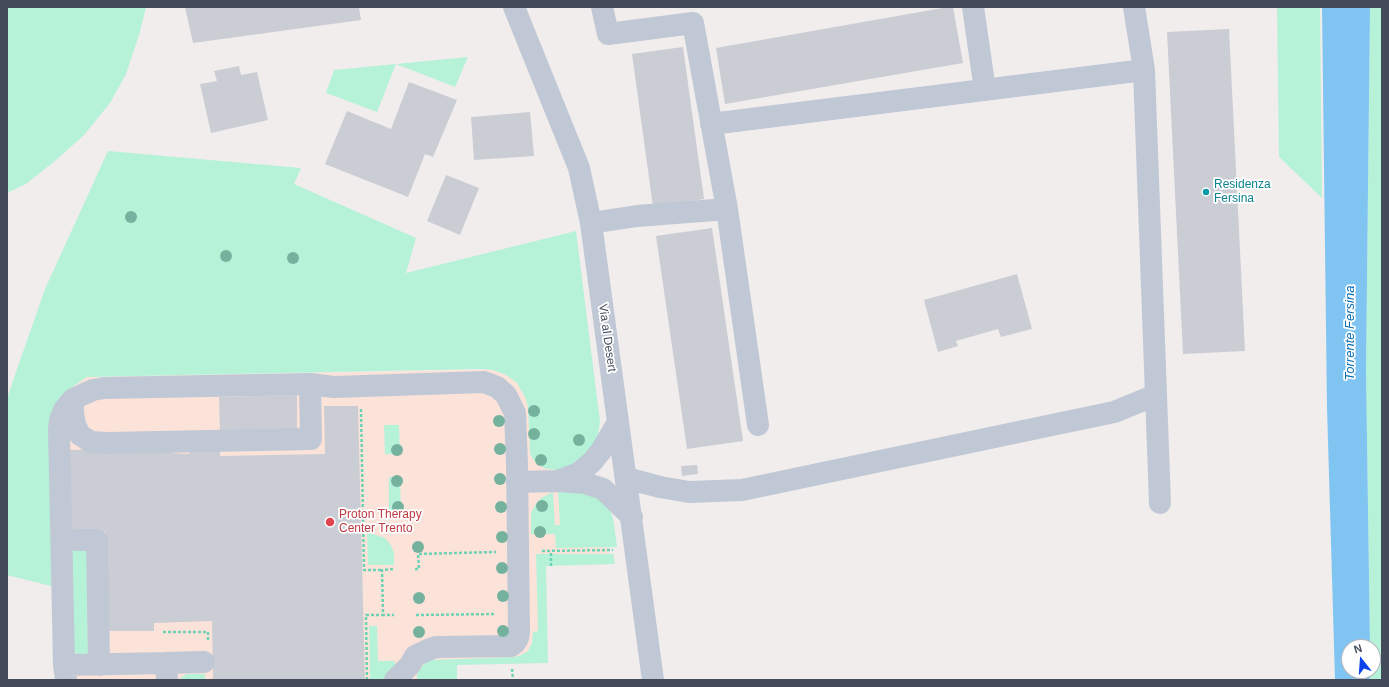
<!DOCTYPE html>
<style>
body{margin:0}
#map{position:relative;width:1389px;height:687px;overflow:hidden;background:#f0edec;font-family:Helvetica,sans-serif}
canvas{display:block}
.frame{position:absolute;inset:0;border:8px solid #434b5b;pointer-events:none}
.north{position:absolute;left:1341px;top:639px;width:40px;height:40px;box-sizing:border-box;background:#fff;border:1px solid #b4b7bd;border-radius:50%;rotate:343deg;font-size:11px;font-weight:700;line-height:16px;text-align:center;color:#434b5b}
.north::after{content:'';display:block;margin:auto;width:14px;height:18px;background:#0c42ea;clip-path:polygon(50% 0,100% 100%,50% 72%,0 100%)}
</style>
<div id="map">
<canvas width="1389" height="687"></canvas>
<div class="frame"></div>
<div class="north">N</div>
</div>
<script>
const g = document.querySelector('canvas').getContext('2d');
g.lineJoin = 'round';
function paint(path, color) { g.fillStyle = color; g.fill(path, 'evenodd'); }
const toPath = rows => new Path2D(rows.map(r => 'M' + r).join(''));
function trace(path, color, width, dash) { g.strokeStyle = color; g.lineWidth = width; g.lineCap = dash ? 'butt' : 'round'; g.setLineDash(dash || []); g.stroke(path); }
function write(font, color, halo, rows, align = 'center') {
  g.font = font + ' Helvetica,sans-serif'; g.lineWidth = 3.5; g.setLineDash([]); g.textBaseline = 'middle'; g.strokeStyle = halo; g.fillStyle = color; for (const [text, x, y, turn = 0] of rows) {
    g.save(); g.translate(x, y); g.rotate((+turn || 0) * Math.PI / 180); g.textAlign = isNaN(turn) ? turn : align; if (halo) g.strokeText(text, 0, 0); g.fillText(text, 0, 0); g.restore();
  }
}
paint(toPath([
 [588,368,557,464,558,497,608,547,609,554,613,554,615,564,546,566,548,663,457,665,457,680,56,680,68,390,87,377]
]), '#fce3d9');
paint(toPath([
 [7,7,146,7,139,35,126,74,110,103,84,135,56,160,26,184,7,193],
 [1277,7,1320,7,1322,198,1279,157],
 [1370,7,1382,7,1382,680,1370,680,1370,671,1373,671,1373,647,1370,647,1366,371],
 [468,57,455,87,396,64,377,112,326,93,334,70],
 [108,151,301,168,294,184,416,238,406,273,576,231,600,422,597,440,578,463,558,470,546,469,537,464,532,458,530,452,528,408,526,399,517,383,506,375,493,370,481,369,87,377,68,390,55,587,7,575,7,398,45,289],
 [384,425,399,425,400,454,385,454],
 [389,477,400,477,401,512,389,512],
 [553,492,555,525,560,525,558,492,593,493,610,510,613,518,617,547,556,548,555,534,531,534,531,513,535,505,541,498],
 [367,532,385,538,390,544,394,552,394,565,368,565],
 [70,549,87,550,88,655,78,655,72,650],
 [536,554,613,554,615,564,546,566,548,663,457,665,457,680,417,680,417,674,423,665,431,660,515,657,519,656,528,651,532,643,533,632,538,631],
 [369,626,377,626,378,661,395,661,395,666,388,677,384,680,370,680],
 [187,674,205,674,205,680,179,680,182,677]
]), '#b6f2d8');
paint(toPath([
 [1322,7,1370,7,1366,371,1370,647,1349,647,1349,671,1370,671,1370,680,1335,680,1327,407]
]), '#80c4f2');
paint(toPath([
 [185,7,359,7,361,20,193,43],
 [948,7,953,7,963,63,725,104,716,48],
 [1229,29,1245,351,1183,354,1167,32],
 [683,47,704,199,653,207,632,54],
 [239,66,241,75,257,72,268,120,211,133,200,84,217,81,214,71],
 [409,82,457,100,433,157,425,154,408,197,325,164,347,111,391,129],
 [530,112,534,156,474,160,471,117],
 [446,175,479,188,460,235,427,221],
 [712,228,743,441,687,449,656,236],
 [1017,274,1032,329,1001,337,998,329,956,341,958,346,938,352,924,300],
 [297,395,297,430,220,432,219,397],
 [324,406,358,406,365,680,213,680,212,621,154,623,154,631,106,631,105,531,69,532,67,450,153,448,170,450,170,453,189,454,188,446,220,445,220,456,325,454],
 [697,465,698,474,682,476,681,466]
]), '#cbcdd5');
trace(toPath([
 [361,409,364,570,382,570],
 [542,551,613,550],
 [551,566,551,551],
 [393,569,382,570,383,615,394,615],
 [415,569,419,569,418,554,496,552],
 [416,615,496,614],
 [163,632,208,632,208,641],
 [512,669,513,680],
 [367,680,366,615,383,615]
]), '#6cd2b3', 2.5, [3, 2]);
trace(toPath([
 [514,7,579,168,591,223,653,680],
 [602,7,608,34,693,23,727,209,758,425],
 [973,7,985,90],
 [1134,7,1144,70,1160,503],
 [711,124,1144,70],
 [591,223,637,216,727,209],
 [73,399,73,412,75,425,80,435,91,442,108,443,311,439,310,384],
 [626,478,660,487,689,492,742,490,1114,412,1156,395],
 [560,480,579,473,592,462,601,451,618,422],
 [517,482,557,481,585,483,603,489,632,517],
 [77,540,97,540,99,665],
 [166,663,204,662],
 [64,665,166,663,167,680],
 [66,680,64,665,59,429,60,420,64,410,73,399,93,390,104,388,310,384,334,387,484,382,497,387,506,395,515,413,517,464,519,632,518,638,515,643,511,646,436,647,430,649,415,656,410,665,395,680]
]), '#c1c8d5', 22);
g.fillStyle = '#75b29e';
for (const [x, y] of [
 [131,217],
 [226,256],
 [293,258],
 [534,411],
 [499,421],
 [534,434],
 [579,440],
 [500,449],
 [397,450],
 [541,460],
 [500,479],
 [397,481],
 [542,506],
 [398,507],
 [501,507],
 [540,532],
 [502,537],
 [418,547],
 [502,568],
 [503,596],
 [419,598],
 [503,631],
 [419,632]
]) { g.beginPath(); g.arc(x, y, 6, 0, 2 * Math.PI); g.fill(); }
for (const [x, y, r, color] of [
 [1206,192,4,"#0f9aa8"],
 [330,522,5,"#e0444e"]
]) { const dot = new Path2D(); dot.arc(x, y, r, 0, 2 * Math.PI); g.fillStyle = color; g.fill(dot); trace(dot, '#fff', 1.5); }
write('12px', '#0d838f', '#fff', [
 ["Residenza",1214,185],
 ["Fersina",1214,199]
], 'left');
write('12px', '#434b5b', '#fff', [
 ["Via al Desert",607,338,82]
]);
write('12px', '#be3a42', '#fff', [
 ["Proton Therapy",339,515],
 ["Center Trento",339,529]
], 'left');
write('italic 13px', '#026ab0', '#fff', [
 ["Torrente Fersina",1350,333,-90]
]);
</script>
